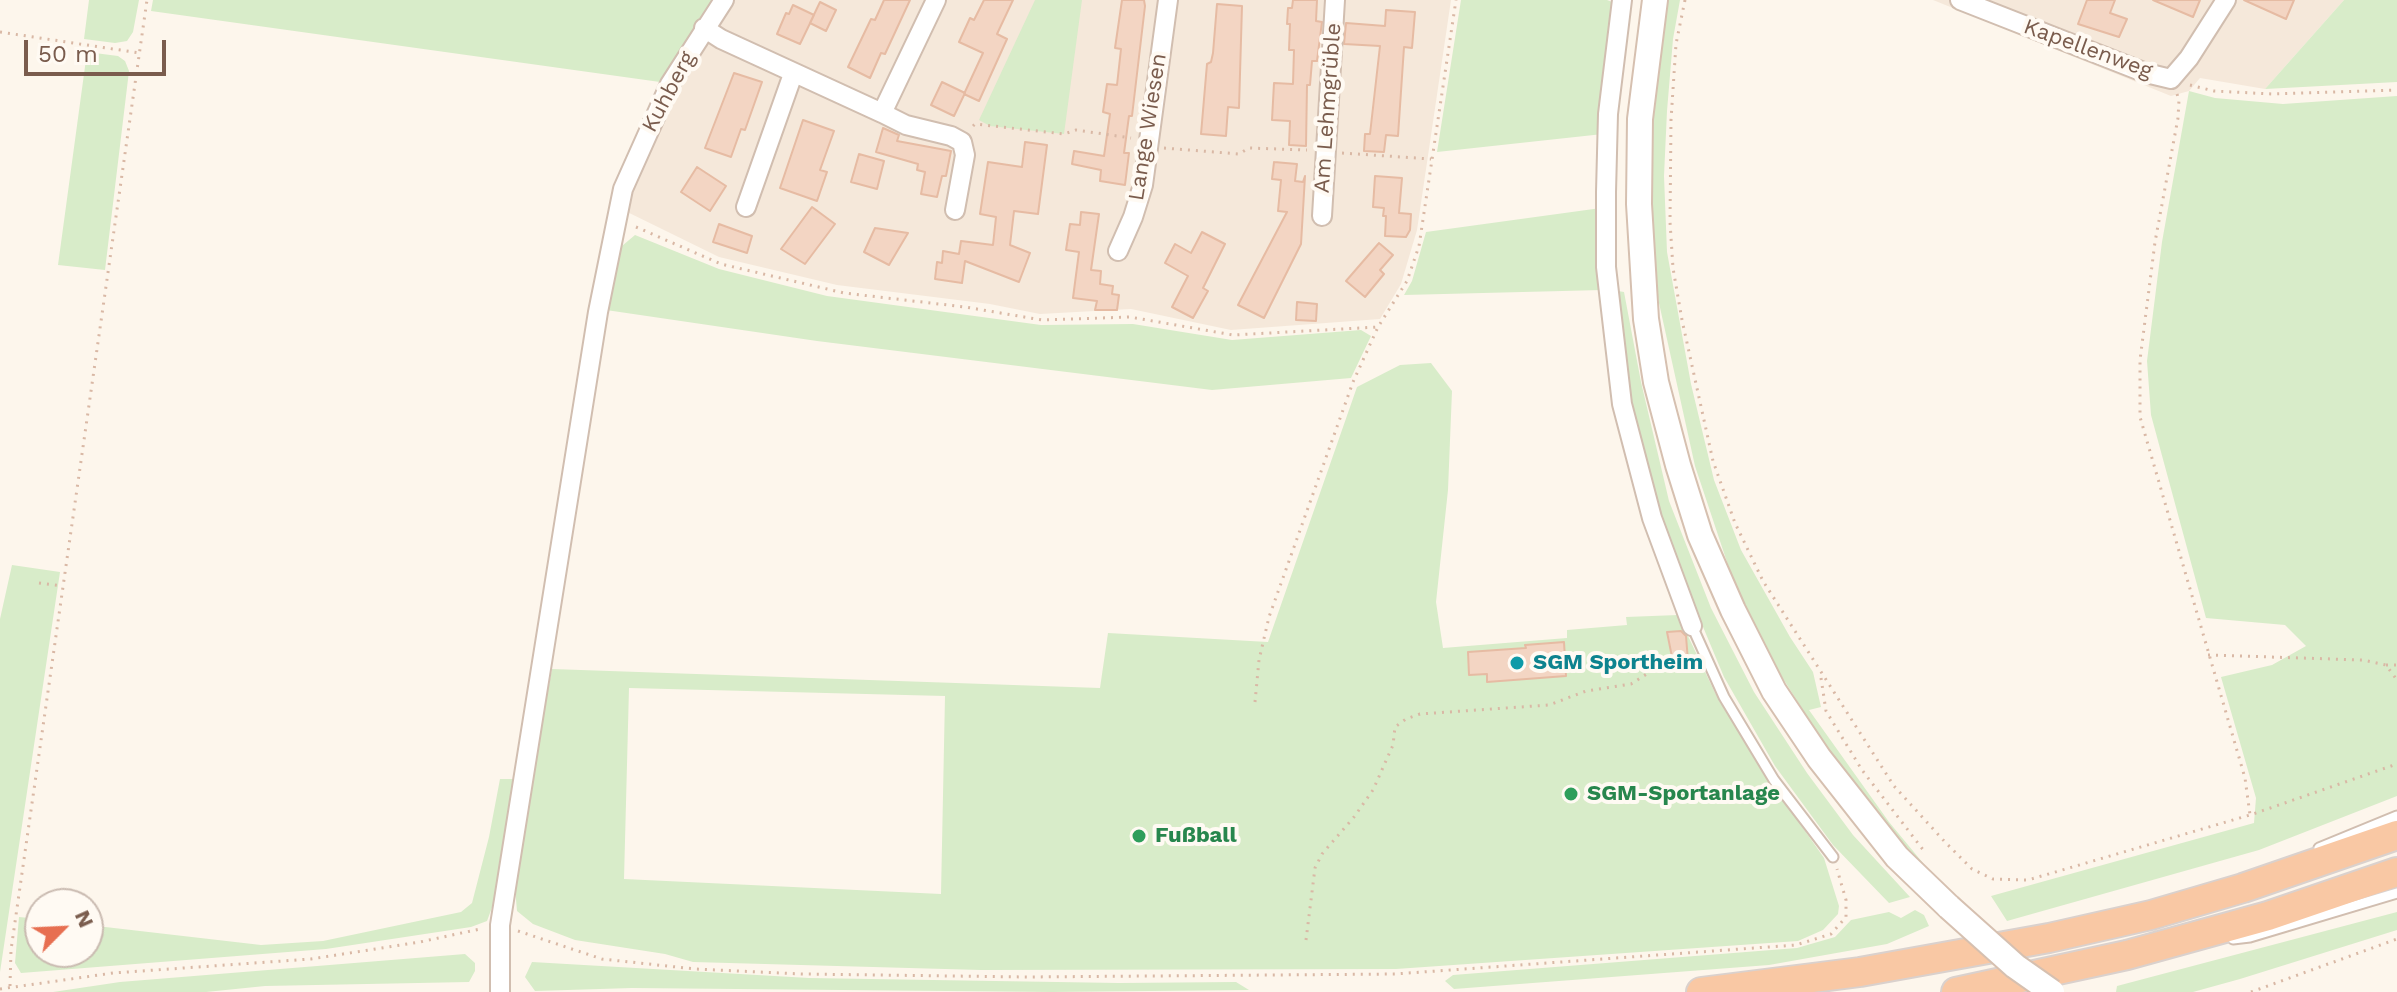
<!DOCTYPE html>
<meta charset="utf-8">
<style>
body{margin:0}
#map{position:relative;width:2397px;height:992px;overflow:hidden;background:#fdf6ec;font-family:"Work Sans",sans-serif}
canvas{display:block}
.north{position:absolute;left:24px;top:888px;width:80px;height:80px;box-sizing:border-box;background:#fffaf3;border:2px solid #cabbb1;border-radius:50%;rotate:66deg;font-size:22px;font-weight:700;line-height:32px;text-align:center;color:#7a5c4d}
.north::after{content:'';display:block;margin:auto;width:28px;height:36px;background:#e76f51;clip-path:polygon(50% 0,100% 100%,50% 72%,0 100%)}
.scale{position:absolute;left:24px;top:40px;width:142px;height:36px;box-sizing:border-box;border:4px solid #7a5c4d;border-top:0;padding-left:10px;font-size:24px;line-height:28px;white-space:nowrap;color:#7a5c4d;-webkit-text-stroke:6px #fffaf3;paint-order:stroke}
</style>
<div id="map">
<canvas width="2397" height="992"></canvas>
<div class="north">N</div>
<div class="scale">50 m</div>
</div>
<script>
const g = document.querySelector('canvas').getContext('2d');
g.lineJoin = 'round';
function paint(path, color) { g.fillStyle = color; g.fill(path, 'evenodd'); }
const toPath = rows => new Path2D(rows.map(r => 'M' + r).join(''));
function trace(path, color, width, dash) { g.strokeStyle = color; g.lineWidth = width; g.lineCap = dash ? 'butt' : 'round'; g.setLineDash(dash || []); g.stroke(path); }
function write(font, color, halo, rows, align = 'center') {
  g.font = font + ' "Work Sans",sans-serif'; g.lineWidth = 8; g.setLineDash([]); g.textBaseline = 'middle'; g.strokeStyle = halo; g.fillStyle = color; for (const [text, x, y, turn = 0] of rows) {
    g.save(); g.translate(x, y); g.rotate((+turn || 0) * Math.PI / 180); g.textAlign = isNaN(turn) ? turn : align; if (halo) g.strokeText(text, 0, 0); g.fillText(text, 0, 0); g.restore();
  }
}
paint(toPath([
 [712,0,1451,0,1417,230,1401,284,1380,319,1231,330,1131,309,1040,314,990,304,837,285,719,257,613,205,632,146,660,82],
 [1933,0,2344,0,2265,89,2200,78,2189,91,2171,96]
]), '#f5e8da');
paint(toPath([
 [89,0,139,0,133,32,127,41,115,43,84,39],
 [153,0,712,0,660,82,151,11],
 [1035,0,1082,0,1064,134,990,126,979,120],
 [1461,0,1607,0,1615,3,1603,134,1437,152],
 [1665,0,1680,0,1673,39,1667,111,1664,176,1667,252,1691,384,1714,480,1741,550,1790,637,1813,672,1821,707,1809,710,1889,822,1947,892,1855,793,1772,661,1737,592,1695,466,1659,303,1649,232,1652,99],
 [2344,0,2397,0,2397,82,2265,89],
 [87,52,118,56,125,61,129,71,105,270,58,265],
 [2189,91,2215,98,2283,104,2397,96,2397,796,2259,850,2007,921,1991,896,2254,823,2256,798,2221,677,2272,665,2306,646,2285,625,2206,618,2151,415,2147,361,2162,242],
 [1601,208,1602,290,1404,295,1412,281,1426,232],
 [635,235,719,269,827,296,1041,325,1133,324,1232,340,1361,330,1371,336,1351,378,1212,390,817,341,606,310,616,251],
 [1612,290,1624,292,1641,382,1669,501,1711,608,1754,692,1807,773,1853,835,1910,897,1889,903,1833,845,1775,766,1724,677,1657,517,1627,400],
 [1431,363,1452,391,1448,490,1436,602,1443,648,1567,638,1567,630,1627,625,1626,617,1678,615,1718,699,1768,778,1824,858,1839,906,1838,914,1823,930,1798,941,1396,969,981,970,693,962,665,954,575,940,533,924,517,911,515,888,524,819,552,669,1100,688,1108,633,1268,642,1357,387,1400,365],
 [629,688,945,696,941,894,624,879],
 [12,565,60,572,0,972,0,619],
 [500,779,514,779,494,902,487,921,471,927,326,949,21,973,15,963,19,917,40,919,40,952,88,952,88,925,261,945,323,941,461,912,472,903,489,837],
 [1915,910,1924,915,1929,926,1887,944,1769,965,1454,989,1445,981,1453,975,1797,948,1835,937,1851,920,1889,912,1901,918],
 [2397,912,2397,930,2240,979,2193,992,2116,992,2117,986],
 [465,954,475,963,475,971,469,982,265,986,206,992,53,992,120,982],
 [532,962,809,978,1119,983,1236,982,1249,990,1052,992,632,988,535,991,525,977]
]), '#d8ecc9');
const building = toPath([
 [884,0,910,0,885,54,881,53,870,78,848,67,871,19,875,20,884,0],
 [984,0,1013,0,997,34,1007,39,979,101,964,94,983,53,959,42,970,18,974,20,984,0],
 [1122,0,1144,0,1145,6,1132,116,1129,116,1124,153,1129,153,1125,185,1100,181,1101,170,1072,164,1074,151,1104,156,1110,114,1103,112,1107,84,1117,85,1121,49,1115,48,1122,0],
 [1293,0,1317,0,1316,21,1322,22,1317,61,1312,61,1310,85,1307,85,1306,146,1289,145,1290,121,1272,120,1274,83,1293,84,1294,50,1289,50,1290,24,1287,24,1288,8,1292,8,1293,0],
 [2087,0,2115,0,2110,13,2127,19,2119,37,2078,24,2087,0],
 [2153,0,2200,0,2193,17,2153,0],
 [2244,0,2294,0,2286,19,2244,0],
 [820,2,836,10,826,31,810,23,820,2],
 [1217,4,1242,6,1239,108,1228,107,1226,136,1201,134,1207,64,1211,62,1213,53,1217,4],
 [793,5,814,15,800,44,777,34,786,13,789,14,793,5],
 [1386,10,1415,12,1412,48,1404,47,1398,136,1386,135,1384,152,1364,151,1365,134,1370,134,1380,46,1344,44,1346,23,1385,26,1386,10],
 [734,73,762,82,745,130,741,129,731,157,705,148,734,73],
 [942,82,965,93,954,116,931,105,942,82],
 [803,120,834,131,820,170,827,172,817,201,780,188,803,120],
 [883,128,899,135,897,141,951,151,946,176,942,176,937,197,921,194,925,172,917,170,918,164,876,152,883,128],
 [1025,142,1047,145,1038,214,1014,211,1010,245,1030,253,1019,282,965,261,962,283,935,279,937,262,942,263,943,251,959,254,961,241,993,245,996,217,980,214,988,162,1022,167,1025,142],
 [859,154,884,161,877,189,851,182,859,154],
 [1274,162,1297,164,1295,181,1303,182,1305,176,1301,244,1264,318,1238,305,1287,212,1278,211,1281,180,1272,179,1274,162],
 [697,167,726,186,710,211,681,192,697,167],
 [1375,176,1402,178,1399,213,1411,214,1410,230,1406,237,1385,236,1386,216,1383,216,1384,208,1373,207,1375,176],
 [812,207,835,224,805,264,781,249,812,207],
 [1081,212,1099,214,1091,270,1101,271,1100,284,1113,286,1112,294,1119,295,1117,310,1095,310,1097,301,1073,298,1079,252,1066,250,1070,224,1080,225,1081,212],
 [719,224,752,236,747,253,713,242,719,224],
 [875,228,908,233,889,265,864,252,875,228],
 [1202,232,1225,244,1203,288,1208,291,1193,318,1172,307,1188,276,1165,263,1175,244,1191,253,1202,232],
 [1379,243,1393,255,1380,270,1384,274,1365,297,1346,281,1379,243],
 [1297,302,1317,304,1316,321,1296,320,1297,302],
 [1681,631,1686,636,1688,661,1673,662,1667,632,1681,631],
 [1564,642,1566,676,1487,682,1487,674,1469,675,1468,652,1526,648,1525,645,1564,642]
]);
paint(building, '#f3d5c3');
trace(building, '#e6bba3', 2);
const service = toPath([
 [1692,626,1724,697,1774,780,1833,857],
 [2319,848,2397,816],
 [2233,939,2250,937,2397,893]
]);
const minor = toPath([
 [1622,0,1608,114,1606,192,1606,267,1622,404,1652,518,1692,626],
 [1960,0,2146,73,2171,79,2189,58,2226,0],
 [704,28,721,39,882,113,936,0],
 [882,113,906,125,951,136,962,142,965,155,955,210],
 [746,207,793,74],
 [1322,216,1335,0],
 [1118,251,1133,217,1143,185,1168,0],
 [500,992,500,925,598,312,623,189,670,84,724,0]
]);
const secondary = toPath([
 [1655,0,1640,119,1639,204,1646,319,1656,382,1678,465,1700,535,1733,610,1774,691,1819,758,1897,857,1949,907]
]);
const trunk = toPath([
 [1701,992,1860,972,2049,938,2151,915,2243,888,2397,835],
 [1956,992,2127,955,2268,916,2397,872]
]);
trace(service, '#d1beb0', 13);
trace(minor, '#d1beb0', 22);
trace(secondary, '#d6c0b0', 28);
trace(trunk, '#dad1cd', 32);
trace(toPath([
 [1685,0,1676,44,1671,120,1670,222,1673,268,1682,320,1713,461,1735,523,1763,581,1894,786,1945,842,1972,869,1993,879,2028,880,2250,815,2397,764],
 [0,32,140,53],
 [2190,85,2214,91,2272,94,2397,90],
 [2177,94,2179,100,2178,118,2155,242,2140,360,2140,417,2245,778,2250,815],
 [973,126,975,124,1064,134,1076,130,1131,138],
 [1164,148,1239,154,1249,148,1307,150],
 [1342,153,1431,159],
 [636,227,721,264,844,293,965,307,1042,320,1130,317,1233,335,1378,327],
 [39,583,62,586],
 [2208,655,2363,660,2386,665,2397,680],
 [2386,665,2397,665],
 [1821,678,1826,711,1862,770,1924,851],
 [1255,702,1259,660,1269,617,1353,382,1378,327,1407,281,1419,246,1456,0],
 [518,931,602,959,695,969,802,974,1027,977,1395,974,1796,945,1831,934,1846,917,1846,900,1837,869],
 [1306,940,1315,868,1322,854,1354,817,1373,790,1393,745,1395,727,1406,719,1420,714,1549,705,1586,691,1631,684,1653,670,1693,666],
 [10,986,11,950,147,0],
 [0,989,113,973,311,959,420,942,480,929],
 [2251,992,2397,939]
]), '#d9b8a5', 3, [2, 6]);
trace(service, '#fff', 9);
trace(minor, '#fff', 18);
trace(secondary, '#fff', 24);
trace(trunk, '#f9c8a4', 28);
const secondaryBridge = toPath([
 [1949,907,2015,966,2052,992]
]);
trace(secondaryBridge, '#d6c0b0', 28, []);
trace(secondaryBridge, '#fff', 24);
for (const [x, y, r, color] of [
 [1517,663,8,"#0f9aa8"],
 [1571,794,8,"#2e9e5b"],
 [1139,836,8,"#2e9e5b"]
]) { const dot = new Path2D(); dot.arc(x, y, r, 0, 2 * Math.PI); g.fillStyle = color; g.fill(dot); trace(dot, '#fffaf3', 3); }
write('22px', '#7a5c4d', '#fffaf3', [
 ["Kapellenweg",2088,49,20],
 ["Kuhberg",669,92,-62],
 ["Am Lehmgrüble",1328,108,-86],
 ["Lange Wiesen",1148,127,-81]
]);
write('bold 22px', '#0d838f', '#fffaf3', [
 ["SGM Sportheim",1533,663]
], 'left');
write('bold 22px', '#27864d', '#fffaf3', [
 ["SGM-Sportanlage",1587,794],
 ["Fußball",1155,836]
], 'left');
</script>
